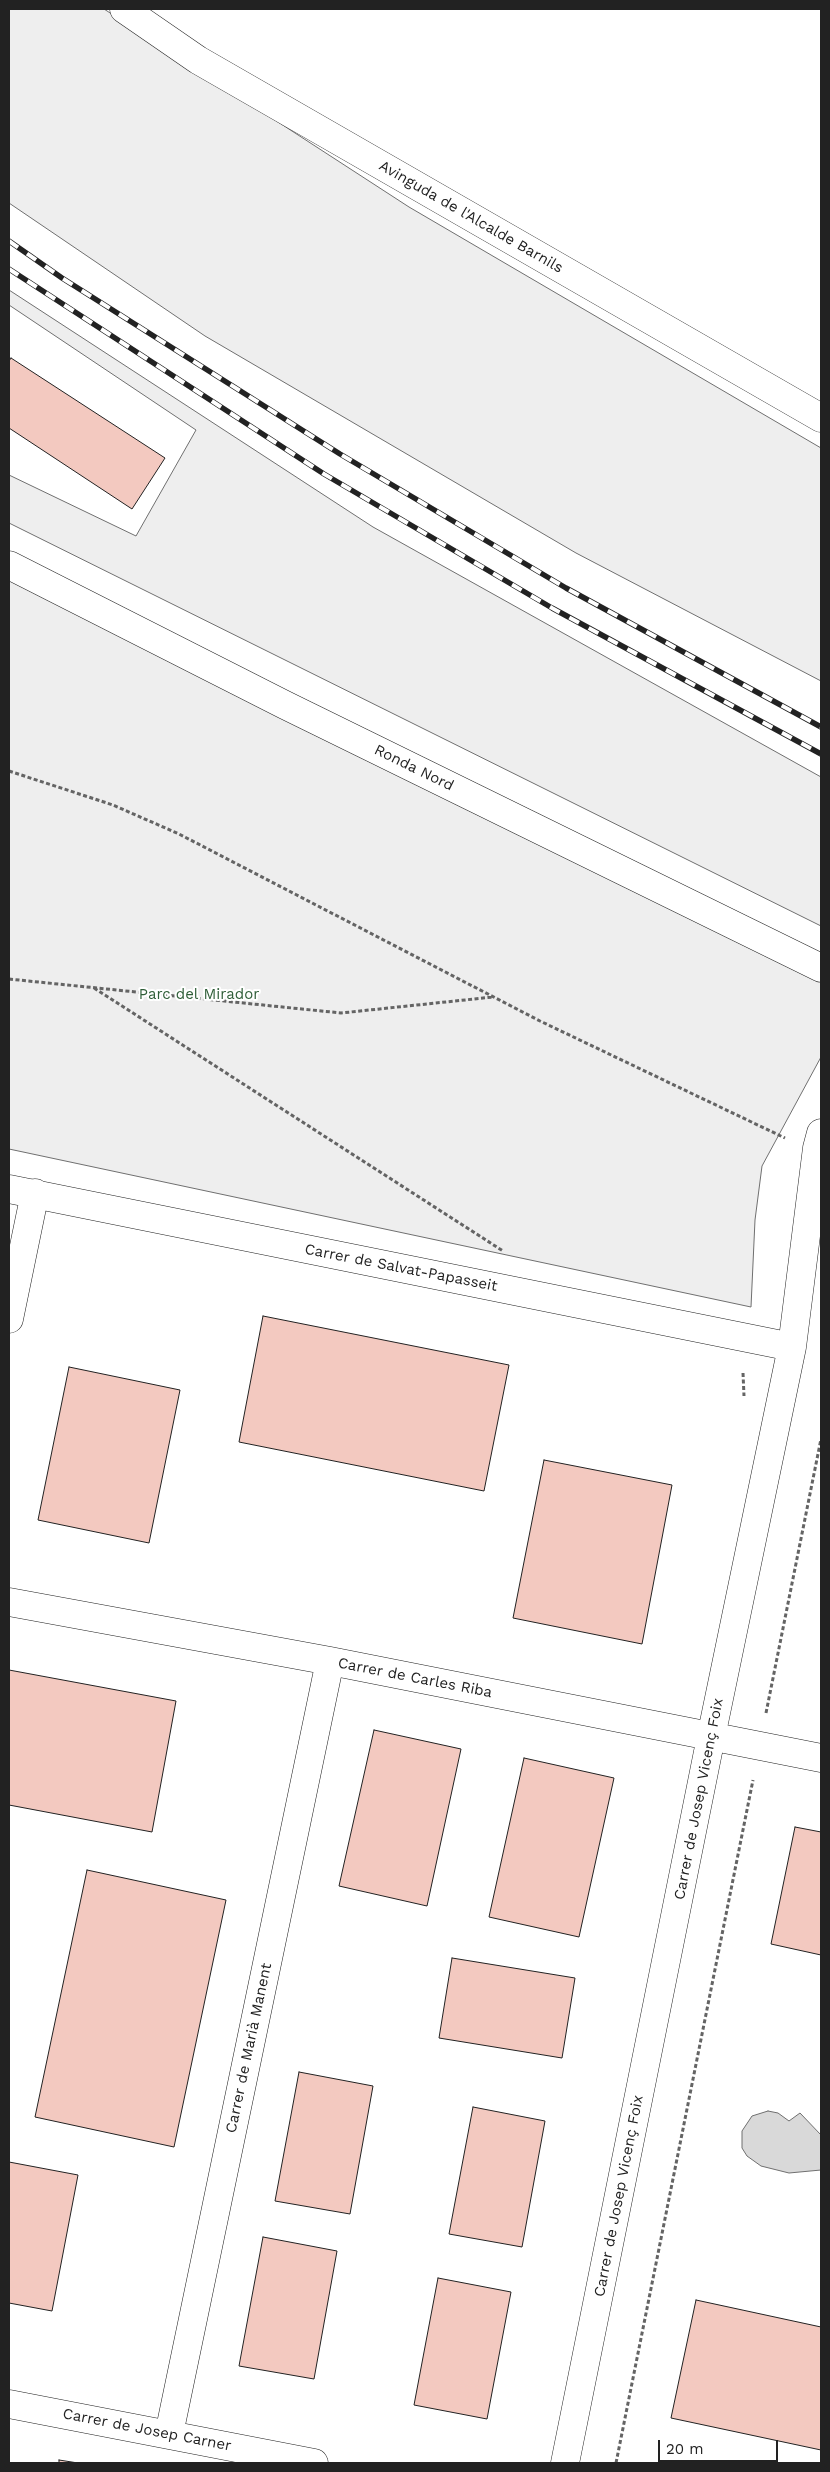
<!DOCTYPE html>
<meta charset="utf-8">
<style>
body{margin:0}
#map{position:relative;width:830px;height:2472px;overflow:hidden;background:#fff;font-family:"Work Sans",sans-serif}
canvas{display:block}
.frame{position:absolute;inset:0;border:10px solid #222;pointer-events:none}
.scale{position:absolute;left:658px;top:2440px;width:120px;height:22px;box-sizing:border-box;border:2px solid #222;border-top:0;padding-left:6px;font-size:15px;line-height:18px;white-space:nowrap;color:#222;-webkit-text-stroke:4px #fff;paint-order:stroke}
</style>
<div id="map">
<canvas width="830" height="2472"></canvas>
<div class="frame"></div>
<div class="scale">20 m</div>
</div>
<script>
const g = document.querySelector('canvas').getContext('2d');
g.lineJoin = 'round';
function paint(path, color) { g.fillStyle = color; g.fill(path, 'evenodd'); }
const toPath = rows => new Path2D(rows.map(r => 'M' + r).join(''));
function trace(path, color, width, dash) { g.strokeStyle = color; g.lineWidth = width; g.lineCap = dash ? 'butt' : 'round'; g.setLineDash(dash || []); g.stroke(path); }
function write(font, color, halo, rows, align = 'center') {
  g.font = font + ' "Work Sans",sans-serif'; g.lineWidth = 4; g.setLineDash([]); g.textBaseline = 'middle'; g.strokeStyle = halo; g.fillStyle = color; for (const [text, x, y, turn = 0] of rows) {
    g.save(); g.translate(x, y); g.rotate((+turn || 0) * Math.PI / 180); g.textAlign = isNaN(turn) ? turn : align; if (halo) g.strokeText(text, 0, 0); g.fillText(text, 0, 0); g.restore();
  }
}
const green = toPath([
 [9,9,104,9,409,207,821,448,821,681,576,553,205,336,9,203,9,9],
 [9,290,373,527,821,777,821,926,9,523,9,475,136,536,196,430,9,305,9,290],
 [9,565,821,968,821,1057,762,1166,755,1220,751,1307,9,1149,9,565]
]);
paint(green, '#eee');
trace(green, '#6f6f6f', 1);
const water = toPath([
 [768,2111,778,2113,789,2121,800,2113,821,2135,821,2170,789,2173,761,2166,747,2156,742,2148,742,2131,752,2116,768,2111]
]);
paint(water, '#d9d9d9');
trace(water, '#6f6f6f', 1);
const building = toPath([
 [11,358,165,458,132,509,9,428,9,361,11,358],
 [263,1316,509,1365,484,1491,239,1442,263,1316],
 [69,1367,180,1390,149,1543,38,1520,69,1367],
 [544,1460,672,1485,642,1644,513,1618,544,1460],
 [9,1670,176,1701,152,1832,9,1805,9,1670],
 [374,1730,461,1749,427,1906,339,1886,374,1730],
 [524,1758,614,1778,579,1937,489,1917,524,1758],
 [795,1827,821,1832,821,1955,771,1944,795,1827],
 [87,1870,226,1900,174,2147,35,2117,87,1870],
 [452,1958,575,1978,562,2058,439,2038,452,1958],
 [299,2072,373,2086,350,2214,275,2201,299,2072],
 [473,2107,545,2121,522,2247,449,2234,473,2107],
 [9,2162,78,2175,52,2311,9,2303,9,2162],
 [263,2237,337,2251,314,2379,239,2366,263,2237],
 [438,2278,511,2292,487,2419,414,2405,438,2278],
 [696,2300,821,2327,821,2450,671,2418,696,2300],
 [59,2460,78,2463,59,2463,59,2460]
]);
paint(building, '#f3c9c0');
trace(building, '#222', 1);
const street = toPath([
 [124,9,198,60,821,418],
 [9,1189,792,1347],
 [9,1319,35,1193],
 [9,1602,330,1661,821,1758],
 [9,2404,314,2463],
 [169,2434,330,1661],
 [565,2463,711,1737,792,1347,817,1148,821,1133]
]);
const secondary = toPath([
 [9,565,285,705,821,968]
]);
trace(street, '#222', 29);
trace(secondary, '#222', 29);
trace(toPath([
 [9,771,113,805,179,834,540,1021,785,1138],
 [9,979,341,1013,493,997],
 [94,988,503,1251],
 [743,1373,744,1396],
 [766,1713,821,1439],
 [616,2463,753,1780]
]), '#646464', 3, [4, 2.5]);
trace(street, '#fff', 28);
trace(secondary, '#fff', 28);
const rail = toPath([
 [9,241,62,278,340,454,566,588,821,727],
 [9,269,324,474,552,608,821,754]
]);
trace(rail, '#222', 5.5);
trace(rail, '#fff', 4, [11]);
write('15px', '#222', '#fff', [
 ["Avinguda de l'Alcalde Barnils",471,217,30],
 ["Ronda Nord",414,768,26],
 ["Carrer de Salvat-Papasseit",401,1268,11],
 ["Carrer de Carles Riba",415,1678,11],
 ["Carrer de Josep Vicenç Foix",699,1799,-79],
 ["Carrer de Marià Manent",249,2048,-78],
 ["Carrer de Josep Vicenç Foix",619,2196,-79],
 ["Carrer de Josep Carner",147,2430,11]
]);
write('15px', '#2f5e38', '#fff', [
 ["Parc del Mirador",199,995]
]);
</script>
